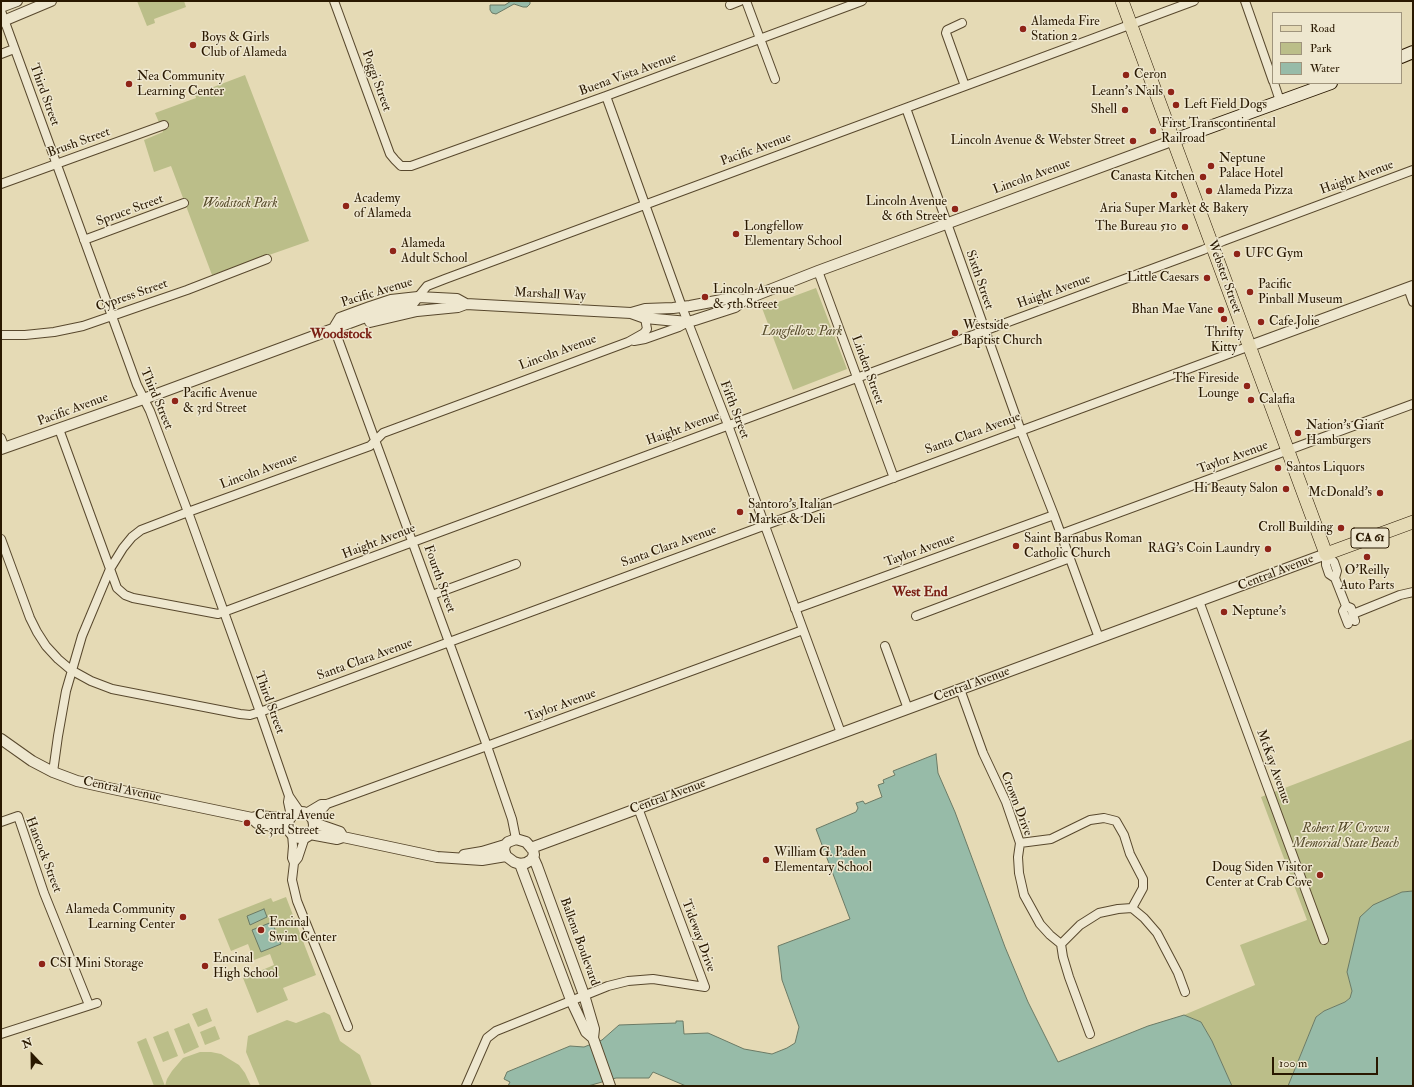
<!DOCTYPE html>
<style>
body{margin:0}
#map{position:relative;width:1414px;height:1087px;overflow:hidden;background:#e5dab5;font-family:"IM FELL Double Pica",serif}
canvas{display:block}
.frame{position:absolute;inset:0;border:2px solid #291800;pointer-events:none}
.legend{position:absolute;left:1272px;top:12px;width:130px;height:72px;box-sizing:border-box;background:#eee7cf;border:1px solid #9f947c;margin:0;padding:5px 7px;list-style:none;font-size:12px;color:#291800}
.legend li{display:flex;align-items:center;gap:8px;height:20px}
.legend b{width:20px;border:1px solid #9f947c}
.north{position:absolute;left:12px;top:1035px;width:40px;height:40px;-webkit-text-stroke:3px #eee7cf;paint-order:stroke;rotate:338deg;font-size:11px;font-weight:700;line-height:16px;text-align:center;color:#291800}
.north::after{content:'';display:block;margin:auto;width:14px;height:18px;background:#291800;clip-path:polygon(50% 0,100% 100%,50% 72%,0 100%)}
.scale{position:absolute;left:1272px;top:1057px;width:106px;height:18px;box-sizing:border-box;border:2px solid #291800;border-top:0;padding-left:5px;font-size:12px;line-height:14px;white-space:nowrap;color:#291800;-webkit-text-stroke:3px #eee7cf;paint-order:stroke}
</style>
<div id="map">
<canvas width="1414" height="1087"></canvas>
<div class="frame"></div>
<ul class="legend">
<li><b style="height:5px;background:#e5dab5"></b>Road</li>
<li><b style="height:11px;background:#bbbe89"></b>Park</li>
<li><b style="height:11px;background:#97bba8"></b>Water</li>
</ul>
<div class="north">N</div>
<div class="scale">100 m</div>
</div>
<script>
const g = document.querySelector('canvas').getContext('2d');
g.lineJoin = 'round';
function paint(path, color) { g.fillStyle = color; g.fill(path, 'evenodd'); }
const toPath = rows => new Path2D(rows.map(r => 'M' + r).join(''));
function trace(path, color, width, dash) { g.strokeStyle = color; g.lineWidth = width; g.lineCap = dash ? 'butt' : 'round'; g.setLineDash(dash || []); g.stroke(path); }
function write(font, color, halo, rows, align = 'center') {
  g.font = font + ' "IM FELL Double Pica",serif'; g.lineWidth = 3; g.setLineDash([]); g.textBaseline = 'middle'; g.strokeStyle = halo; g.fillStyle = color; for (const [text, x, y, turn = 0] of rows) {
    g.save(); g.translate(x, y); g.rotate((+turn || 0) * Math.PI / 180); g.textAlign = isNaN(turn) ? turn : align; if (halo) g.strokeText(text, 0, 0); g.fillText(text, 0, 0); g.restore();
  }
}
paint(toPath([
 [137,1,184,1,186,7,154,19,155,23,147,26],
 [245,75,309,241,212,275,171,166,154,172,144,140,163,132,155,113,196,98,195,94],
 [816,288,847,369,793,390,762,308],
 [1413,739,1413,891,1402,892,1347,972,1352,991,1350,998,1345,1002,1324,1011,1316,1017,1288,1086,1232,1086,1212,1041,1201,1022,1184,1015,1255,985,1240,945,1307,920,1261,797],
 [286,897,316,975,283,988,288,1000,257,1013,243,978,274,965,270,954,254,960,248,944,231,951,218,919,271,898,273,902],
 [207,1008,212,1021,198,1027,192,1014],
 [324,1012,330,1015,340,1041,360,1055,372,1086,260,1086,246,1052,248,1036,287,1020,296,1023],
 [189,1023,199,1047,184,1054,174,1029],
 [215,1026,220,1039,205,1045,200,1032],
 [168,1031,178,1056,163,1062,153,1037],
 [146,1038,165,1086,167,1079,172,1071,183,1058,200,1052,211,1052,221,1054,239,1065,245,1073,251,1086,154,1086,137,1042]
]), '#bbbe89');
const water = toPath([
 [511,1,530,1,530,4,527,7,523,7,514,4,496,14,492,13,490,10,490,5,505,5,511,1],
 [936,754,938,773,955,812,1005,947,1028,1002,1058,1062,1148,1026,1184,1015,1201,1022,1212,1041,1232,1086,686,1086,653,1072,649,1078,616,1078,588,1086,508,1086,510,1082,504,1079,507,1072,570,1046,584,1047,602,1040,619,1025,676,1023,676,1021,683,1021,684,1034,708,1033,744,1049,772,1054,787,1048,795,1043,799,1027,782,980,778,946,850,919,816,829,856,812,858,808,856,803,863,801,865,804,882,797,878,785,884,783,883,780,895,775,893,771,936,754],
 [1413,891,1413,1086,1288,1086,1316,1017,1324,1011,1345,1002,1350,998,1352,991,1347,972,1360,917,1373,905,1402,892,1413,891],
 [264,909,267,917,250,925,247,916,264,909],
 [272,922,281,944,261,952,252,930,272,922]
]);
paint(water, '#97bba8');
trace(water, '#6b7a65', 1);
const minor = toPath([
 [334,1,390,154,395,160,401,166,411,166,606,96,862,1],
 [746,1,775,79],
 [1245,1,1273,81],
 [730,5,740,1],
 [1,11,137,385,150,411,188,512,260,712,289,796,300,812],
 [962,23,947,30,946,33,965,86],
 [1,54,14,49],
 [1274,83,1280,101],
 [606,96,682,307,728,425,841,733],
 [906,108,1021,431,1054,515,1099,638],
 [1,184,164,125],
 [84,240,184,203],
 [818,271,894,478],
 [1408,288,1413,302],
 [418,297,427,286,445,279,1194,1],
 [334,328,487,746,512,819,516,839],
 [1,335,25,335,54,332,83,326,187,290,267,259],
 [634,341,645,339,679,327,688,322],
 [59,429,117,588,125,595,133,598,218,614,1203,250,1223,241,1413,170],
 [1,438,5,448],
 [1061,534,1413,404],
 [1,539,30,618,37,632,46,646,58,659,71,670,91,681,112,689,240,714,250,715,260,712,1250,346],
 [1326,554,1334,562,1337,571,1335,578,1346,606,1351,608,1355,621],
 [1326,554,1326,565,1329,574,1335,578],
 [432,595,516,564],
 [1199,601,1324,940],
 [1346,606,1343,611,1348,624],
 [795,609,1054,515],
 [1353,614,1400,595,1413,592],
 [916,616,1070,558],
 [885,646,908,709],
 [960,689,983,753,1006,802,1020,843,1018,857,1019,873,1024,895,1040,924,1050,935,1061,944,1063,957,1069,977,1090,1034],
 [53,772,58,736,66,691,82,636,110,569,123,548,132,537,141,530,188,512,370,446,383,433,628,342,644,333,647,329,645,318],
 [289,796,288,802,291,816],
 [306,813,321,804,327,804,487,746,803,630],
 [313,820,327,804],
 [1,822,18,816,44,893,89,1005],
 [292,834,293,846,292,858,294,863,292,880,297,901,348,1027],
 [1020,843,1051,839,1090,820,1104,818,1116,821,1124,835,1130,854,1143,879,1143,888,1132,908],
 [294,863,298,858,305,837],
 [1061,944,1080,925,1099,913,1118,909,1132,908,1144,918,1157,933,1178,973,1185,992],
 [1,1034,97,1003],
 [466,1086,487,1038,496,1031,608,986,628,981,653,979,705,987,638,808]
]);
const tertiary = toPath([
 [1,7,17,1],
 [1,22,51,1],
 [631,313,645,309,673,308,690,306,732,298,744,300],
 [370,322,417,311,458,307,466,304],
 [334,328,340,318,370,307,391,300,418,297,457,299,466,304,631,313,645,318,677,321,688,322,695,320,735,307,744,300,818,271,1174,140],
 [1250,346,1413,286],
 [1,449,149,397,360,319,404,306,413,303,417,298],
 [1,739,32,761,53,772,77,781,113,789,252,818,259,816,289,819],
 '288 825a13 13 0 1 1 26 0a13 13 0 1 1-26 0Z',
 [252,818,257,823,288,829],
 [314,823,340,832,343,837],
 [310,834,337,839,343,837,437,857,482,860,506,856],
 [516,839,526,842,533,850,534,855,531,860,526,863,520,864,514,862,506,856,504,850,505,845,508,842,516,839],
 [531,848,1326,554],
 [464,855,482,852,505,845],
 [533,857,537,866,584,995,594,1029,593,1038,610,1086],
 [520,864,571,1000,586,1032,593,1038]
]);
const secondary = toPath([
 [1401,57,1413,52],
 [1174,140,1331,83]
]);
const primary = toPath([
 [1122,1,1326,554,1413,522]
]);
trace(minor, '#58482d', 10);
trace(tertiary, '#58482d', 12);
trace(secondary, '#291800', 14);
trace(primary, '#291800', 14);
trace(minor, '#eee7cf', 8);
trace(tertiary, '#eee7cf', 10);
trace(secondary, '#eee7cf', 12);
trace(primary, '#e5dab5', 13);
for (const [x, y, r, color] of [
 [1023,29,4,"#8f2418"],
 [193,45,4,"#8f2418"],
 [1126,75,4,"#8f2418"],
 [129,84,4,"#8f2418"],
 [1171,92,4,"#8f2418"],
 [1176,105,4,"#8f2418"],
 [1125,110,4,"#8f2418"],
 [1153,131,4,"#8f2418"],
 [1133,141,4,"#8f2418"],
 [1211,166,4,"#8f2418"],
 [1203,177,4,"#8f2418"],
 [1209,191,4,"#8f2418"],
 [1174,195,4,"#8f2418"],
 [346,206,4,"#8f2418"],
 [955,209,4,"#8f2418"],
 [1185,227,4,"#8f2418"],
 [736,234,4,"#8f2418"],
 [393,251,4,"#8f2418"],
 [1237,254,4,"#8f2418"],
 [1207,278,4,"#8f2418"],
 [1250,292,4,"#8f2418"],
 [705,297,4,"#8f2418"],
 [1221,310,4,"#8f2418"],
 [1224,319,4,"#8f2418"],
 [1261,322,4,"#8f2418"],
 [955,333,4,"#8f2418"],
 [1247,386,4,"#8f2418"],
 [1251,400,4,"#8f2418"],
 [175,401,4,"#8f2418"],
 [1298,433,4,"#8f2418"],
 [1278,468,4,"#8f2418"],
 [1286,489,4,"#8f2418"],
 [1380,493,4,"#8f2418"],
 [740,512,4,"#8f2418"],
 [1341,528,4,"#8f2418"],
 [1016,546,4,"#8f2418"],
 [1268,549,4,"#8f2418"],
 [1367,557,4,"#8f2418"],
 [1224,612,4,"#8f2418"],
 [247,823,4,"#8f2418"],
 [766,860,4,"#8f2418"],
 [1320,875,4,"#8f2418"],
 [183,917,4,"#8f2418"],
 [261,930,4,"#8f2418"],
 [42,964,4,"#8f2418"],
 [205,966,4,"#8f2418"]
]) { const dot = new Path2D(); dot.arc(x, y, r, 0, 2 * Math.PI); g.fillStyle = color; g.fill(dot); trace(dot, '#eee7cf', 1.5); }
for (const [x, y, w] of [
 [1370,538,38]
]) { const box = new Path2D(); box.roundRect(x - w / 2, y - 10, w, 20, 3); g.fillStyle = '#eee7cf'; g.fill(box); trace(box, '#291800', 1); }
write('bold 12px', '#291800', null, [
 ["CA 61",1370,538]
]);
write('13px', '#291800', '#eee7cf', [
 ["Alameda Fire",1031,22],
 ["Station 2",1031,37],
 ["Boys & Girls",201,38],
 ["Club of Alameda",201,53],
 ["Ceron",1134,75],
 ["Nea Community",137,77],
 ["Learning Center",137,92],
 ["Leann's Nails",1163,92,"right"],
 ["Left Field Dogs",1184,105],
 ["Shell",1117,110,"right"],
 ["First Transcontinental",1161,124],
 ["Railroad",1161,139],
 ["Lincoln Avenue & Webster Street",1125,141,"right"],
 ["Neptune",1219,159],
 ["Palace Hotel",1219,174],
 ["Canasta Kitchen",1195,177,"right"],
 ["Alameda Pizza",1217,191],
 ["Academy",354,199],
 ["of Alameda",354,214],
 ["Lincoln Avenue",947,202,"right"],
 ["& 6th Street",947,217,"right"],
 ["Aria Super Market & Bakery",1174,209,"center"],
 ["Longfellow",744,227],
 ["Elementary School",744,242],
 ["The Bureau 510",1177,227,"right"],
 ["Alameda",401,244],
 ["Adult School",401,259],
 ["UFC Gym",1245,254],
 ["Little Caesars",1199,278,"right"],
 ["Pacific",1258,285],
 ["Pinball Museum",1258,300],
 ["Lincoln Avenue",713,290],
 ["& 5th Street",713,305],
 ["Bhan Mae Vane",1213,310,"right"],
 ["Cafe Jolie",1269,322],
 ["Westside",963,326],
 ["Baptist Church",963,341],
 ["Thrifty",1224,333,"center"],
 ["Kitty",1224,348,"center"],
 ["The Fireside",1239,379,"right"],
 ["Lounge",1239,394,"right"],
 ["Pacific Avenue",183,394],
 ["& 3rd Street",183,409],
 ["Calafia",1259,400],
 ["Nation's Giant",1306,426],
 ["Hamburgers",1306,441],
 ["Santos Liquors",1286,468],
 ["Hi Beauty Salon",1278,489,"right"],
 ["McDonald's",1372,493,"right"],
 ["Santoro's Italian",748,505],
 ["Market & Deli",748,520],
 ["Croll Building",1333,528,"right"],
 ["Saint Barnabus Roman",1024,539],
 ["Catholic Church",1024,554],
 ["RAG's Coin Laundry",1260,549,"right"],
 ["O'Reilly",1367,571,"center"],
 ["Auto Parts",1367,586,"center"],
 ["Neptune's",1232,612],
 ["Central Avenue",255,816],
 ["& 3rd Street",255,831],
 ["William G. Paden",774,853],
 ["Elementary School",774,868],
 ["Doug Siden Visitor",1312,868,"right"],
 ["Center at Crab Cove",1312,883,"right"],
 ["Alameda Community",175,910,"right"],
 ["Learning Center",175,925,"right"],
 ["Encinal",269,923],
 ["Swim Center",269,938],
 ["Encinal",213,959],
 ["High School",213,974],
 ["CSI Mini Storage",50,964]
], 'left');
write('13px', '#291800', '#eee7cf', [
 ["Buena Vista Avenue",628,75,-20],
 ["Poggi Street",376,81,70],
 ["Third Street",44,95,70],
 ["Brush Street",79,143,-20],
 ["Pacific Avenue",756,150,-20],
 ["Lincoln Avenue",1032,177,-20],
 ["Haight Avenue",1357,178,-20],
 ["Spruce Street",130,211,-20],
 ["Webster Street",1224,277,70],
 ["Sixth Street",979,280,71],
 ["Haight Avenue",1054,292,-20],
 ["Pacific Avenue",377,293,-17],
 ["Marshall Way",550,295,3],
 ["Cypress Street",132,296,-19],
 ["Lincoln Avenue",558,353,-20],
 ["Linden Street",867,370,70],
 ["Third Street",156,399,67],
 ["Pacific Avenue",73,410,-20],
 ["Fifth Street",734,410,69],
 ["Haight Avenue",683,429,-20],
 ["Santa Clara Avenue",973,434,-20],
 ["Taylor Avenue",1233,458,-20],
 ["Lincoln Avenue",259,472,-20],
 ["Haight Avenue",379,542,-21],
 ["Santa Clara Avenue",669,547,-20],
 ["Taylor Avenue",920,551,-20],
 ["Central Avenue",1276,573,-21],
 ["Fourth Street",439,579,70],
 ["Santa Clara Avenue",365,660,-20],
 ["Central Avenue",972,685,-20],
 ["Third Street",269,703,70],
 ["Taylor Avenue",561,706,-20],
 ["McKay Avenue",1273,767,70],
 ["Central Avenue",122,790,12],
 ["Central Avenue",668,797,-20],
 ["Crown Drive",1016,804,69],
 ["Hancock Street",43,855,69],
 ["Tideway Drive",698,936,70],
 ["Ballena Boulevard",579,942,70]
]);
write('italic 13px', '#554a29', '#eee7cf', [
 ["Woodstock Park",240,204],
 ["Longfellow Park",802,332],
 ["Robert W. Crown",1346,829],
 ["Memorial State Beach",1346,844]
]);
write('bold 14px', '#7a1f14', '#eee7cf', [
 ["Woodstock",341,335],
 ["West End",920,593]
]);
</script>
